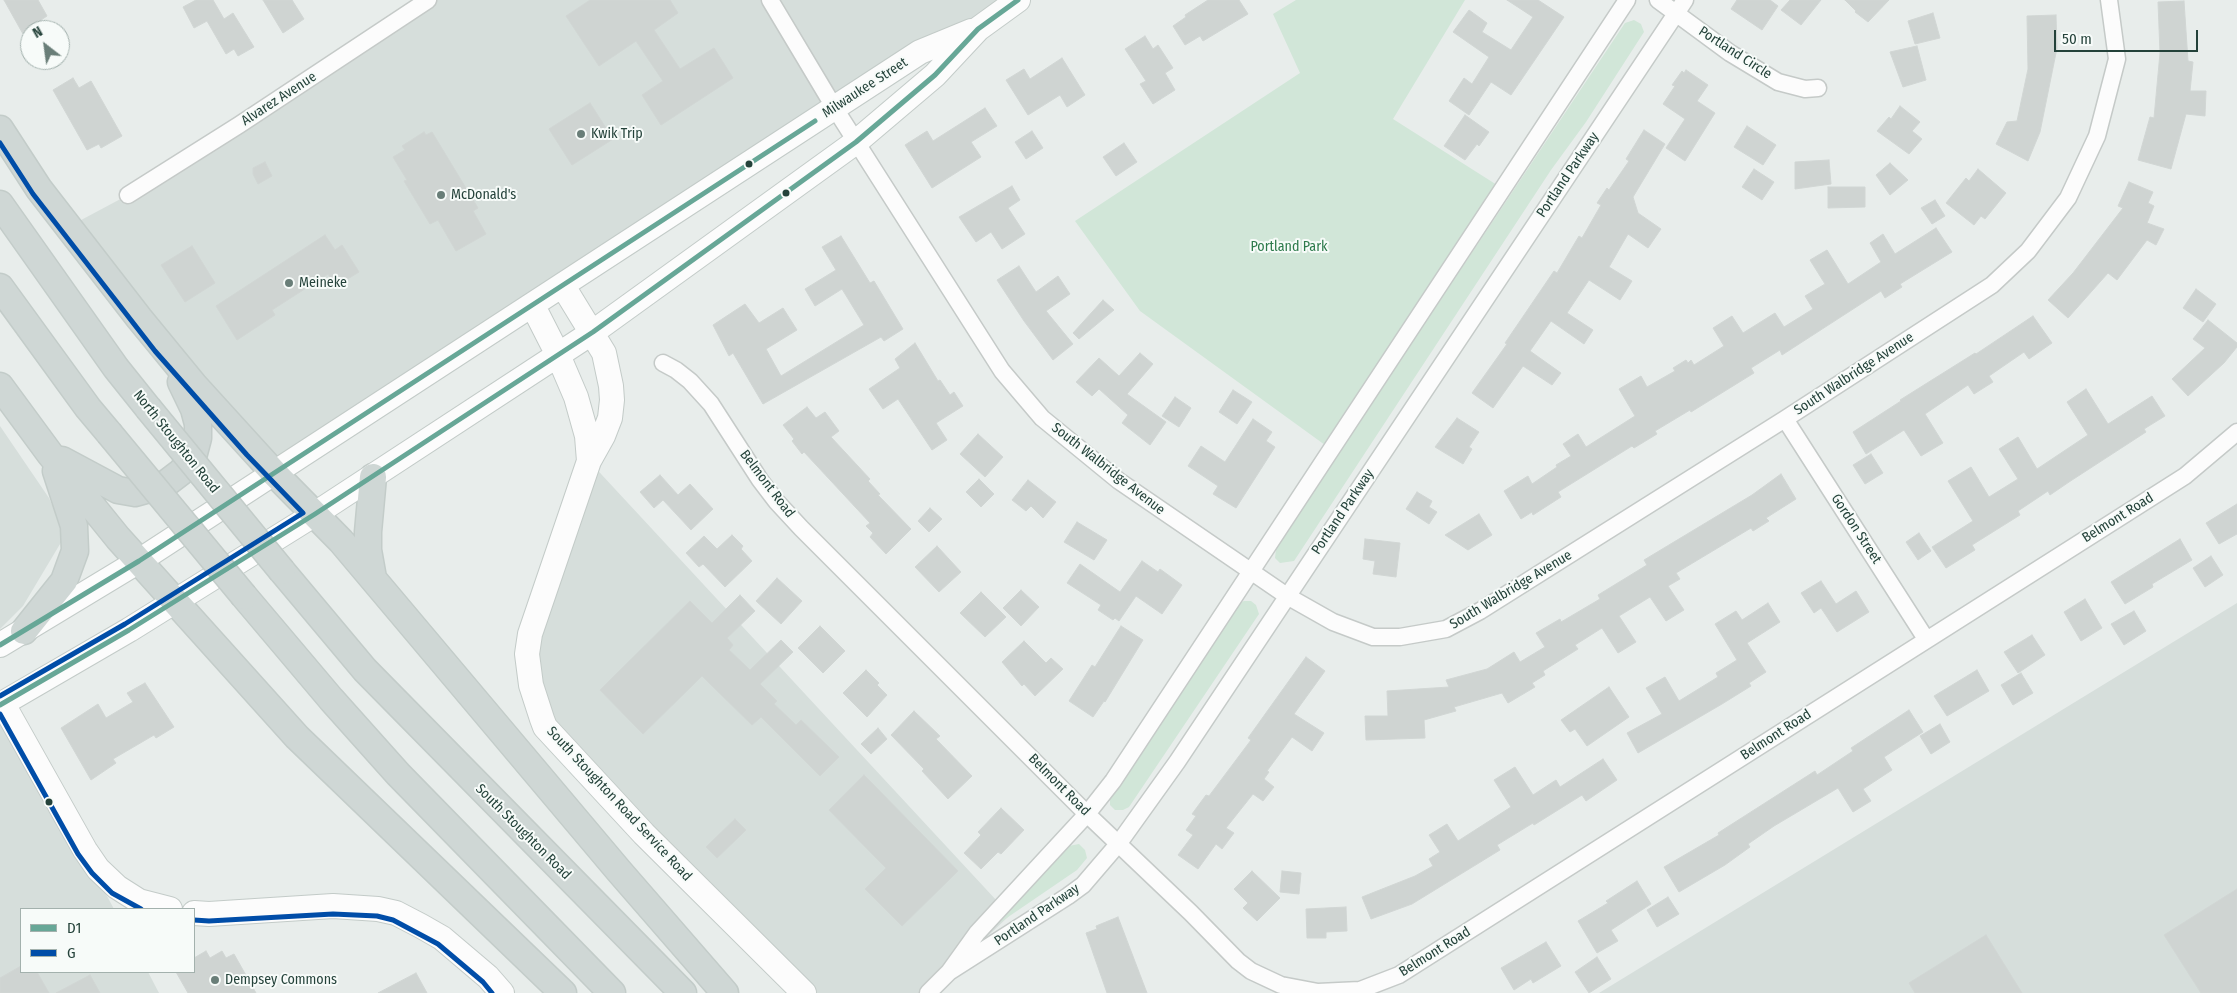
<!DOCTYPE html>
<style>
body{margin:0}
#map{position:relative;width:2237px;height:993px;overflow:hidden;background:#e8edeb;font-family:"Fira Sans Condensed",sans-serif}
canvas{display:block}
.legend{position:absolute;left:20px;top:908px;width:175px;height:65px;box-sizing:border-box;background:#f7fbf9;border:1px solid #a3b1ad;margin:0;padding:6px 9px;list-style:none;font-size:15px;color:#24423a}
.legend li{display:flex;align-items:center;gap:10px;height:25px}
.legend b{width:25px;border:1px solid #a3b1ad}
.north{position:absolute;left:20px;top:20px;width:50px;height:50px;box-sizing:border-box;background:#f7fbf9;border:1px solid #a3b1ad;border-radius:50%;rotate:330deg;font-size:14px;font-weight:700;line-height:20px;text-align:center;color:#24423a}
.north::after{content:'';display:block;margin:auto;width:18px;height:22px;background:#697e78;clip-path:polygon(50% 0,100% 100%,50% 72%,0 100%)}
.scale{position:absolute;left:2054px;top:30px;width:144px;height:22px;box-sizing:border-box;border:2px solid #24423a;border-top:0;padding-left:6px;font-size:15px;line-height:18px;white-space:nowrap;color:#24423a;-webkit-text-stroke:4px #f7fbf9;paint-order:stroke}
</style>
<div id="map">
<canvas width="2237" height="993"></canvas>
<ul class="legend">
<li><b style="height:6px;background:#67a797"></b>D1</li>
<li><b style="height:6px;background:#004da8"></b>G</li>
</ul>
<div class="north">N</div>
<div class="scale">50 m</div>
</div>
<script>
const g = document.querySelector('canvas').getContext('2d');
g.lineJoin = 'round';
function paint(path, color) { g.fillStyle = color; g.fill(path, 'evenodd'); }
const toPath = rows => new Path2D(rows.map(r => 'M' + r).join(''));
function trace(path, color, width, dash) { g.strokeStyle = color; g.lineWidth = width; g.lineCap = dash ? 'butt' : 'round'; g.setLineDash(dash || []); g.stroke(path); }
function write(font, color, halo, rows, align = 'center') {
  g.font = font + ' "Fira Sans Condensed",sans-serif'; g.lineWidth = 4; g.setLineDash([]); g.textBaseline = 'middle'; g.strokeStyle = halo; g.fillStyle = color; for (const [text, x, y, turn = 0] of rows) {
    g.save(); g.translate(x, y); g.rotate((+turn || 0) * Math.PI / 180); g.textAlign = isNaN(turn) ? turn : align; if (halo) g.strokeText(text, 0, 0); g.fillText(text, 0, 0); g.restore();
  }
}
paint(toPath([
 [428,0,1018,0,275,474,68,227,128,195],
 [0,426,49,498,66,534,23,606,0,629],
 [589,461,1010,915,928,993,804,993,545,727,527,654],
 [2237,603,2237,993,1599,993],
 [3,704,114,909,21,909,21,972,148,972,159,993,0,993,0,705]
]), '#d6dedb');
paint(toPath([
 [1296,0,1465,0,1393,119,1497,185,1325,445,1140,311,1075,221,1300,73,1273,14],
 [1634,20,1641,24,1644,32,1586,122,1551,170,1294,561,1280,563,1275,558,1276,549,1343,446,1625,23],
 [1244,601,1251,601,1256,605,1259,614,1129,807,1123,810,1115,810,1110,805,1110,797,1238,604],
 [1079,844,1085,850,1087,858,1077,870,992,928,990,925,1069,846]
]), '#d1e6d8');
const building = toPath([
 [4,0,38,0,47,16,41,20,43,23,23,34,4,0],
 [196,0,213,0,224,19,233,13,254,47,238,56,234,49,226,54,207,21,194,28,183,7,196,0],
 [263,0,292,0,304,19,283,33,263,0],
 [590,0,670,0,678,13,654,30,680,69,714,48,733,78,661,125,642,95,663,81,636,41,599,66,566,16,590,0],
 [1208,0,1239,0,1248,14,1203,41,1200,36,1185,45,1173,26,1186,17,1185,15,1208,0],
 [1507,0,1538,0,1564,17,1511,95,1491,82,1469,115,1449,101,1464,78,1472,84,1489,57,1453,32,1469,10,1487,23,1482,32,1511,50,1533,17,1507,0],
 [1737,0,1770,0,1778,6,1762,30,1731,9,1737,0],
 [1790,0,1821,0,1801,25,1781,10,1790,0],
 [1845,0,1889,0,1868,22,1855,12,1856,11,1845,0],
 [2184,1,2188,61,2193,62,2190,91,2206,91,2205,116,2186,114,2171,169,2138,160,2150,117,2154,118,2160,53,2158,2,2184,1],
 [1933,13,1940,38,1915,44,1908,21,1933,13],
 [2056,15,2057,48,2040,132,2028,161,1996,144,2007,122,2017,121,2028,69,2027,16,2056,15],
 [1145,36,1153,49,1158,45,1173,68,1165,73,1175,90,1153,104,1140,84,1146,81,1125,49,1145,36],
 [1917,46,1926,80,1903,87,1890,52,1917,46],
 [1062,58,1085,95,1067,107,1060,95,1028,115,1006,80,1024,69,1030,79,1062,58],
 [1686,70,1708,85,1697,101,1715,113,1685,161,1666,148,1685,119,1663,104,1675,86,1672,85,1682,71,1684,73,1686,70],
 [73,78,79,88,91,81,122,136,101,148,99,144,87,150,53,90,73,78],
 [590,103,613,139,572,165,549,129,590,103],
 [1900,106,1920,122,1912,131,1922,139,1909,154,1877,131,1889,117,1891,119,1900,106],
 [985,108,997,126,971,142,981,157,932,188,905,145,927,131,933,141,985,108],
 [1465,115,1489,132,1479,146,1477,144,1465,160,1444,146,1465,115],
 [1747,126,1776,145,1763,165,1734,147,1747,126],
 [1644,130,1665,144,1633,197,1638,213,1661,229,1648,248,1628,234,1609,267,1632,281,1620,300,1589,280,1567,313,1593,330,1584,344,1551,321,1530,351,1561,373,1552,385,1523,366,1493,408,1472,393,1507,344,1505,343,1554,271,1557,273,1579,236,1582,238,1601,205,1597,203,1607,188,1609,190,1629,161,1626,159,1644,130],
 [1032,131,1043,148,1026,159,1015,142,1032,131],
 [424,132,426,135,432,132,478,208,473,211,486,234,456,251,438,220,430,224,404,181,407,180,393,157,405,150,402,146,424,132],
 [1124,143,1137,162,1116,176,1103,157,1124,143],
 [1829,160,1831,184,1795,189,1795,162,1829,160],
 [265,162,272,176,258,184,253,174,253,168,265,162],
 [1890,163,1908,180,1890,195,1876,175,1890,163],
 [1754,169,1774,182,1762,200,1742,187,1754,169],
 [1978,169,2006,193,1985,219,1981,216,1974,225,1946,203,1966,178,1969,181,1978,169],
 [2129,182,2153,192,2148,203,2154,206,2147,223,2164,229,2156,245,2147,240,2117,280,2108,273,2068,318,2048,300,2073,273,2123,208,2118,206,2129,182],
 [1012,186,1020,200,1008,208,1025,234,1002,249,991,232,976,242,959,217,1012,186],
 [1828,187,1865,187,1865,207,1828,208,1828,187],
 [1935,200,1945,216,1932,224,1921,208,1935,200],
 [1936,228,1952,252,1900,284,1902,287,1885,298,1881,291,1782,355,1780,350,1751,368,1754,373,1691,412,1690,410,1655,431,1657,434,1634,448,1632,446,1558,492,1561,497,1533,515,1532,512,1521,519,1504,491,1528,476,1532,484,1557,467,1556,465,1571,456,1563,444,1578,434,1586,447,1635,416,1619,389,1641,376,1647,387,1675,371,1673,368,1686,360,1688,363,1691,360,1694,365,1724,346,1713,328,1732,316,1743,333,1775,313,1784,327,1813,309,1805,296,1825,284,1810,260,1827,250,1848,284,1881,262,1870,243,1883,234,1895,254,1936,228],
 [325,235,335,250,342,245,359,272,336,286,328,274,272,310,275,315,237,340,216,306,325,235],
 [841,236,870,283,874,281,903,329,884,341,881,337,763,404,733,353,729,356,713,325,745,304,759,323,783,308,797,330,766,349,781,376,864,325,842,289,815,306,805,289,836,270,822,247,841,236],
 [192,246,215,283,185,302,161,265,192,246],
 [1019,266,1036,292,1058,276,1070,294,1046,311,1073,344,1053,360,1024,321,997,280,1019,266],
 [2196,289,2216,304,2203,322,2183,308,2196,289],
 [1103,300,1114,310,1079,339,1073,333,1103,300],
 [2033,316,2052,343,2029,359,2024,352,1989,376,1993,382,1974,394,1968,385,1925,414,1943,443,1921,456,1904,430,1866,454,1853,432,1901,401,1900,400,1975,353,1976,354,2033,316],
 [2208,320,2237,343,2237,347,2224,363,2188,396,2172,379,2205,348,2193,339,2208,320],
 [915,343,938,381,940,380,950,395,954,392,963,406,936,423,947,440,932,450,898,399,883,409,869,389,900,368,895,359,915,343],
 [1140,353,1153,364,1127,394,1166,422,1150,445,1122,423,1128,415,1099,389,1092,396,1076,382,1099,358,1119,376,1140,353],
 [2086,389,2108,424,2152,396,2165,416,2144,429,2146,432,2069,482,2050,495,2048,491,2018,511,2020,515,1972,545,1975,550,1946,568,1932,547,1973,521,1948,481,1971,467,1989,497,2018,479,1999,449,2018,437,2037,469,2088,435,2067,402,2086,389],
 [1233,390,1252,402,1237,424,1219,412,1233,390],
 [1175,397,1191,408,1179,427,1162,416,1175,397],
 [807,407,816,418,825,412,839,431,831,437,870,479,868,481,880,494,878,495,911,529,886,554,870,537,873,533,866,526,870,523,804,452,802,454,792,441,794,439,783,425,807,407],
 [1457,418,1479,432,1469,447,1472,449,1463,464,1435,447,1457,418],
 [1253,419,1272,432,1266,441,1275,447,1236,508,1213,494,1218,486,1188,466,1201,446,1225,462,1253,419],
 [978,434,1003,457,985,477,960,454,978,434],
 [1871,454,1883,473,1865,484,1853,465,1871,454],
 [1781,474,1796,499,1766,518,1769,521,1753,531,1751,528,1676,573,1680,579,1668,586,1684,610,1666,621,1650,597,1619,616,1636,642,1618,653,1602,628,1575,645,1578,649,1543,671,1545,675,1532,683,1535,687,1508,703,1502,693,1454,707,1456,711,1424,720,1425,738,1366,740,1365,716,1388,716,1387,691,1449,687,1446,680,1487,669,1514,652,1520,662,1545,647,1536,633,1560,619,1561,622,1600,599,1598,595,1647,565,1644,560,1752,495,1781,474],
 [660,475,678,495,690,484,713,509,691,530,663,500,654,508,640,492,660,475],
 [979,479,994,494,981,507,966,492,979,479],
 [1028,480,1056,502,1043,518,1031,506,1026,511,1012,500,1028,480],
 [1417,492,1432,501,1429,507,1437,512,1429,524,1406,509,1417,492],
 [2237,504,2237,534,2219,544,2206,523,2237,504],
 [930,508,942,519,929,532,918,521,930,508],
 [1479,514,1492,535,1468,550,1445,535,1479,514],
 [1077,522,1107,540,1094,560,1064,542,1077,522],
 [1919,533,1931,551,1918,560,1906,542,1919,533],
 [732,535,743,546,741,549,752,561,725,587,703,564,699,567,686,553,704,536,717,549,732,535],
 [1365,539,1400,543,1396,577,1373,574,1375,561,1363,559,1365,539],
 [2180,539,2192,560,2152,584,2153,587,2125,604,2111,582,2180,539],
 [937,546,961,572,939,592,915,567,937,546],
 [2211,556,2223,575,2205,587,2193,568,2211,556],
 [1142,561,1158,572,1160,569,1182,585,1162,614,1136,596,1119,621,1115,618,1113,620,1098,610,1101,605,1067,583,1080,564,1120,592,1142,561],
 [777,578,802,601,781,624,756,601,777,578],
 [1821,581,1836,604,1856,591,1869,612,1837,632,1821,608,1814,613,1801,593,1821,581],
 [1021,590,1039,607,1021,626,1003,608,1021,590],
 [981,592,1006,617,985,637,960,613,981,592],
 [740,595,755,611,727,638,733,645,729,650,750,670,781,640,793,652,760,684,777,701,774,704,796,725,801,720,839,757,820,776,761,717,752,725,702,676,643,734,600,690,690,601,712,623,740,595],
 [2085,599,2102,628,2081,641,2064,612,2085,599],
 [1768,603,1780,622,1747,643,1766,672,1749,683,1751,686,1722,704,1638,753,1627,733,1662,714,1646,688,1665,677,1679,701,1718,677,1716,673,1737,660,1715,624,1736,611,1742,620,1768,603],
 [2134,611,2146,631,2124,645,2111,624,2134,611],
 [820,626,845,651,823,673,798,648,820,626],
 [1121,626,1143,640,1105,702,1104,701,1093,717,1069,701,1092,665,1095,667,1121,626],
 [2032,635,2045,655,2018,673,2004,652,2032,635],
 [1024,641,1046,663,1051,658,1063,669,1035,696,1024,684,1022,686,1002,662,1024,641],
 [1306,657,1325,671,1294,714,1324,733,1312,751,1292,737,1267,771,1269,772,1264,779,1274,787,1263,801,1253,794,1226,828,1234,833,1222,849,1216,844,1198,869,1178,855,1193,835,1186,830,1196,816,1192,814,1206,795,1209,796,1251,740,1248,738,1306,657],
 [866,670,879,683,877,685,887,695,867,717,843,693,866,670],
 [1977,670,1989,691,1947,716,1934,696,1977,670],
 [2021,673,2033,693,2013,705,2001,685,2021,673],
 [145,683,174,727,156,738,154,735,113,759,116,763,91,780,61,728,98,704,106,718,133,702,127,693,145,683],
 [1609,687,1629,717,1587,746,1575,729,1570,732,1561,720,1609,687],
 [1909,710,1923,732,1884,757,1892,770,1863,789,1871,801,1853,812,1838,788,1774,826,1748,844,1750,847,1725,865,1679,892,1664,867,1719,835,1718,833,1815,771,1817,775,1853,751,1851,748,1909,710],
 [914,711,940,736,936,739,972,776,948,799,922,771,924,769,891,735,914,711],
 [1940,724,1950,742,1931,754,1920,736,1940,724],
 [878,728,887,739,871,754,861,744,878,728],
 [1603,759,1617,780,1586,801,1582,795,1534,825,1533,823,1497,845,1500,850,1412,904,1371,919,1362,897,1415,876,1433,866,1429,859,1440,852,1429,835,1447,824,1458,841,1511,807,1494,780,1515,767,1533,795,1556,780,1560,787,1603,759],
 [864,775,958,871,902,926,865,889,886,868,829,810,864,775],
 [1001,808,1024,830,1001,854,998,852,981,869,964,853,981,835,978,832,1001,808],
 [735,819,746,830,717,858,706,847,735,819],
 [1252,871,1280,898,1257,921,1243,908,1248,903,1234,889,1252,871],
 [1282,871,1301,873,1299,894,1280,892,1282,871],
 [1637,881,1651,904,1611,930,1618,941,1597,953,1578,921,1608,903,1606,901,1637,881],
 [2237,889,2237,993,2201,993,2164,935,2237,889],
 [1668,897,1679,914,1657,927,1647,910,1668,897],
 [1346,907,1347,931,1326,932,1326,938,1307,938,1306,909,1346,907],
 [1118,917,1147,993,1107,993,1086,933,1097,929,1096,926,1118,917],
 [1986,935,2022,993,1915,993,1909,983,1986,935],
 [1546,942,1561,966,1533,983,1531,979,1514,990,1501,968,1546,942],
 [206,951,210,958,222,951,226,958,234,954,256,993,188,993,176,972,194,972,194,958,206,951],
 [1597,957,1611,979,1589,993,1575,972,1597,957],
 [21,966,21,972,37,972,49,993,0,993,0,978,21,966],
 [416,973,427,993,378,993,416,973],
 [90,975,100,993,56,993,90,975]
]);
paint(building, '#cfd4d2');
trace(building, '#d1d6d4', 1);
const street = toPath([
 [770,0,834,107,1002,371,1042,418,1119,481,1287,596,1333,622,1373,637,1400,637,1446,629,1480,611,1785,419,1992,285,2028,251,2068,198,2097,136,2117,59,2109,0],
 [1658,0,1730,53,1778,82,1805,89,1818,88],
 [128,195,239,125,428,0],
 [663,363,676,370,690,381,711,404,760,480,776,501,801,528,1087,814,1191,913,1238,961,1251,971,1281,985,1318,992,1360,990,1399,975,2185,476,2237,432],
 [1785,419,1926,639],
 [949,972,1068,896,1083,885,1119,843,1177,762,1685,0],
 [928,993,949,972,977,933,1087,814,1113,781,1627,0]
]);
const secondary = toPath([
 [563,286,604,353,611,386,612,400,610,418,603,436,589,461,530,634,527,654,531,685,542,719,545,727,644,834,804,993],
 [533,306,558,355,576,397,587,436,589,461],
 [0,645,139,561,920,52,971,31],
 [3,704,85,850,98,869,117,887,139,901,170,909],
 [0,705,129,630,315,514,593,332,856,142,935,75,978,29,1018,0],
 [194,913,209,914,333,906,378,909,396,913,421,926,442,938,488,977,502,993]
]);
const primary = toPath([
 [0,129,39,189,139,318,194,385,275,474,341,541,619,871,725,993],
 [0,204,116,368,148,408],
 [0,287,88,408,109,433],
 [0,386,50,454,118,538,297,737,563,993],
 [62,460,118,490,135,493,164,485,181,472,193,457,198,438,198,424,194,409,181,382],
 [373,477,368,532,368,550,373,578],
 [282,571,365,670,683,993],
 [244,596,331,699,398,774,612,993],
 [24,631,64,581,75,551,74,526,56,471]
]);
trace(street, '#c5cac8', 19);
trace(secondary, '#c3cbc8', 26);
trace(primary, '#c3ccc9', 29);
trace(street, '#fcfcfc', 16);
trace(secondary, '#fcfcfc', 24);
trace(primary, '#cfd7d5', 26);
const primaryBridge = toPath([
 [148,408,282,571],
 [109,433,244,596]
]);
trace(primaryBridge, '#c3ccc9', 29, []);
trace(primaryBridge, '#cfd7d5', 26);
trace(toPath([
 [0,645,139,561,815,121],
 [0,705,129,630,315,514,593,332,856,142,935,75,978,29,1018,0]
]), '#67a797', 5);
trace(toPath([
 [0,143,33,194,155,351,247,455,303,513,125,624,0,696],
 [0,714,78,854,92,873,112,893,141,909],
 [194,920,209,921,333,914,377,916,393,920,438,944,483,982,492,993]
]), '#004da8', 5);
for (const [x, y, r, color] of [
 [581,134,5,"#697e78"],
 [749,164,4.5,"#24423a"],
 [786,193,4.5,"#24423a"],
 [441,195,5,"#697e78"],
 [289,283,5,"#697e78"],
 [49,802,4.5,"#24423a"],
 [215,980,5,"#697e78"]
]) { const dot = new Path2D(); dot.arc(x, y, r, 0, 2 * Math.PI); g.fillStyle = color; g.fill(dot); trace(dot, '#f7fbf9', 2); }
write('14px', '#24423a', '#f7fbf9', [
 ["Portland Circle",1735,53,33],
 ["Milwaukee Street",865,88,-33],
 ["Alvarez Avenue",279,99,-33],
 ["Portland Parkway",1568,175,-56],
 ["South Walbridge Avenue",1854,374,-33],
 ["North Stoughton Road",176,442,51],
 ["South Walbridge Avenue",1108,469,38],
 ["Belmont Road",767,484,53],
 ["Portland Parkway",1343,512,-56],
 ["Belmont Road",2118,518,-32],
 ["Gordon Street",1856,529,57],
 ["South Walbridge Avenue",1511,590,-31],
 ["Belmont Road",1776,735,-33],
 ["Belmont Road",1059,785,45],
 ["South Stoughton Road Service Road",619,804,47],
 ["South Stoughton Road",523,832,45],
 ["Portland Parkway",1037,915,-34],
 ["Belmont Road",1435,952,-32]
]);
write('14px', '#24423a', '#f7fbf9', [
 ["Kwik Trip",591,134],
 ["McDonald's",451,195],
 ["Meineke",299,283],
 ["Dempsey Commons",225,980]
], 'left');
write('14px', '#2d7a4b', '#f7fbf9', [
 ["Portland Park",1289,247]
]);
</script>
